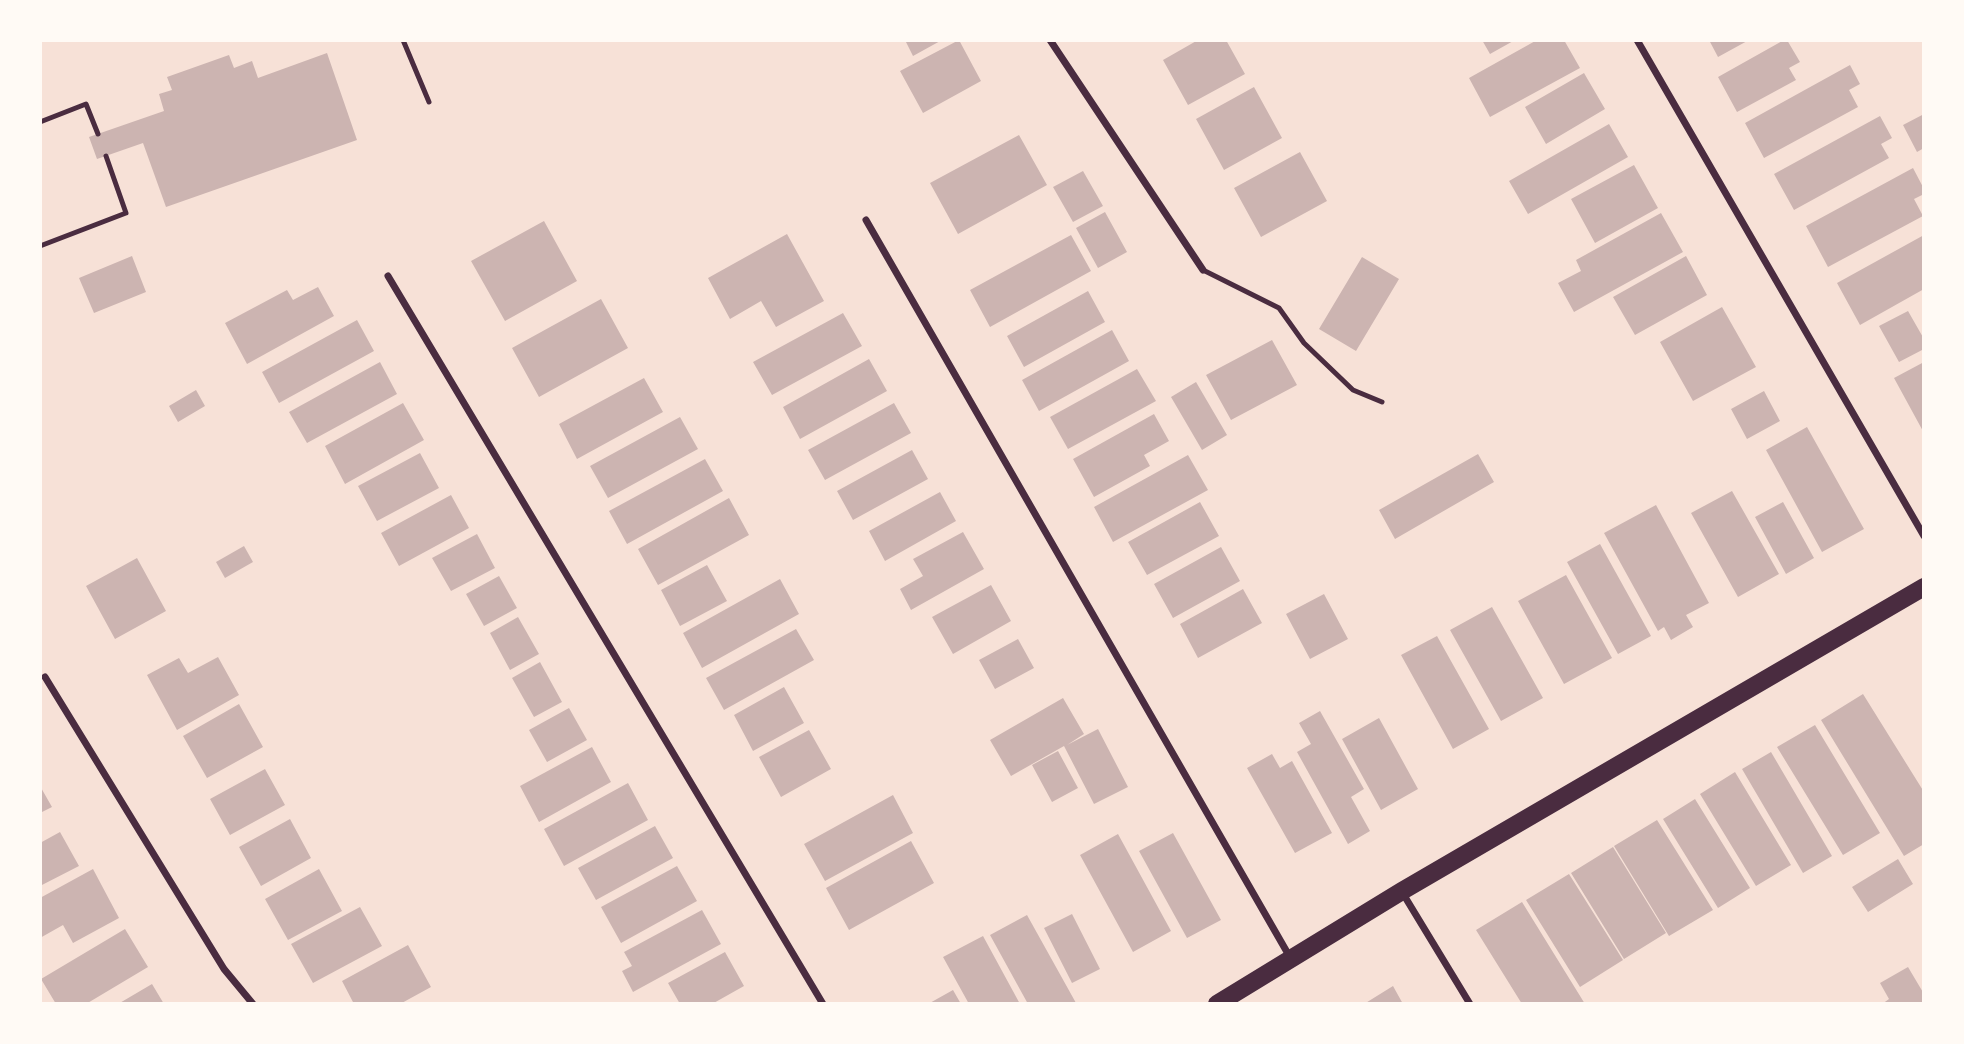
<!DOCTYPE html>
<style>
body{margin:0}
#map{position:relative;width:1964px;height:1044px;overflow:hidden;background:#f7e1d7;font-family:"Golos Text",sans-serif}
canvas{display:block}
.frame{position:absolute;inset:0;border:42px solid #fffaf5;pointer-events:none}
</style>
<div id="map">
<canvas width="1964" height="1044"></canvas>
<div class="frame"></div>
</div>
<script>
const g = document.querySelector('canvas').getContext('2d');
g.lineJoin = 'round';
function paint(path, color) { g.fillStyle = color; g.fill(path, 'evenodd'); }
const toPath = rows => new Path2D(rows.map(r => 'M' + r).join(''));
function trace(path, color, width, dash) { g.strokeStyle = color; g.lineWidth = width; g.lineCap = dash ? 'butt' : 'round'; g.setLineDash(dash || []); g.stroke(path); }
paint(toPath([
 [905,40,942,40,913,56],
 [959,40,981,81,923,113,900,71],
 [1198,40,1226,40,1245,74,1188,105,1163,60],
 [1482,40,1515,40,1490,54],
 [1537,40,1564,40,1580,68,1490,117,1469,78],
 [1709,40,1749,40,1718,57],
 [1784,40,1787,40,1800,62,1789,68,1796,80,1737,112,1718,77],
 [327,53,357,140,166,207,143,143,97,159,89,137,164,111,159,94,172,90,167,77,229,55,234,68,252,61,258,78],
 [1850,65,1860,84,1849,90,1858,107,1764,158,1745,123],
 [1584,73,1605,109,1546,144,1525,107],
 [1254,87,1282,138,1224,170,1196,119],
 [1924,114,1924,148,1917,152,1903,125],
 [1880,116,1892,138,1881,144,1889,158,1794,210,1774,174],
 [1609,124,1628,157,1528,214,1509,181],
 [1019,135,1047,185,958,234,930,183],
 [1300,152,1327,201,1261,237,1234,188],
 [1634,165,1658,208,1595,243,1571,199],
 [1913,168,1924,189,1924,194,1914,199,1923,216,1828,267,1806,226],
 [1083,171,1103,206,1073,222,1053,187],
 [1105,212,1127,252,1098,268,1076,228],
 [1661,213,1683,252,1574,312,1558,283,1581,271,1576,260],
 [544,221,577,281,505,321,471,261],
 [787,234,824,301,776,327,761,301,730,319,708,278],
 [1071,235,1091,271,990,327,970,290],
 [1924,235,1924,289,1860,325,1837,283],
 [132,256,146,292,94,313,79,278],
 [1686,256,1707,295,1635,335,1613,297],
 [1362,257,1399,279,1356,351,1319,329],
 [318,287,334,316,247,364,225,323,287,290,293,300],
 [1088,291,1105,322,1024,367,1007,336],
 [601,299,628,348,539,397,512,348],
 [1722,307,1756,367,1693,401,1660,342],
 [1908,311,1924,339,1924,349,1899,362,1879,326],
 [843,313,862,346,772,395,753,362],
 [357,320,374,351,279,403,262,372],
 [1112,330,1129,361,1039,411,1022,380],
 [1272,340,1297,385,1231,420,1206,375],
 [869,359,887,391,800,439,783,407],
 [380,362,397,394,307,443,289,412],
 [1924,362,1924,433,1894,378],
 [1137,369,1156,401,1068,449,1050,417],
 [644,378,663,412,577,459,559,424],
 [1196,382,1227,435,1202,450,1171,397],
 [196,390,205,406,178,422,169,406],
 [1764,391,1780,421,1747,439,1731,409],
 [403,403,424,440,345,484,325,446],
 [894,403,911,433,825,480,808,450],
 [1154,414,1169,441,1144,455,1150,466,1094,497,1073,459],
 [680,417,698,449,608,498,590,466],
 [1807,427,1864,529,1822,552,1766,450],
 [912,450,928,479,853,520,837,491],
 [420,453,439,488,377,521,358,486],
 [1478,454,1494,482,1395,539,1379,510],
 [1188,455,1208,490,1113,542,1094,507],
 [705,459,723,491,627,544,609,511],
 [1732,491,1779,574,1738,597,1691,513],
 [940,492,956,521,885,561,869,531],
 [451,495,469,528,399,566,381,533],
 [729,498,749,535,658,585,638,549],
 [1200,502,1219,536,1147,575,1128,542],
 [1783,502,1814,558,1786,574,1755,517],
 [1656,505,1709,603,1686,615,1693,627,1671,640,1664,627,1658,631,1604,533],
 [963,532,984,569,911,610,900,589,923,576,913,559],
 [477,534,495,568,451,591,432,558],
 [1600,544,1651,636,1618,654,1567,562],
 [244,546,253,562,225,578,216,562],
 [1221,547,1240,581,1173,618,1154,584],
 [137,558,166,611,115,639,86,586],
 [707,565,727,601,680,626,661,590],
 [1566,575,1612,658,1564,684,1518,601],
 [499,576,517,608,484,626,466,594],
 [780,579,799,614,702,668,683,633],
 [991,585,1011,621,953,654,932,617],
 [1243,589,1262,623,1198,658,1180,624],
 [1324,594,1348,639,1310,659,1286,614],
 [1492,607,1543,698,1501,721,1450,630],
 [518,617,539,654,510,670,490,633],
 [796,629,814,660,724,710,706,678],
 [1437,636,1489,729,1453,749,1401,655],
 [1018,639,1034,668,995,689,979,660],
 [218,657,239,695,177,730,147,675,179,658,188,673],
 [540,662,562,702,534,717,512,678],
 [784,687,804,723,753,751,734,715],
 [1863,694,1924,792,1924,844,1904,856,1821,720],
 [1063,698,1084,734,1067,745,1098,729,1128,787,1094,804,1064,746,1011,776,990,740],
 [239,704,263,747,207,778,183,736],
 [569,708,587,740,547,762,529,730],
 [1320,711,1364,789,1351,797,1370,831,1348,844,1297,752,1311,744,1299,723],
 [1379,718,1418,789,1381,810,1342,739],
 [1815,725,1880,833,1843,855,1777,747],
 [809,730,831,769,781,797,759,757],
 [592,747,611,782,539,822,520,786],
 [1058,751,1078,788,1052,802,1032,765],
 [1771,752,1832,856,1803,873,1742,769],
 [1272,754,1280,768,1292,761,1332,833,1295,853,1247,768],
 [265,769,285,805,230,835,210,799],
 [1735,772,1791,865,1756,886,1700,794],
 [628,783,648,820,564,866,544,829],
 [40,786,52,807,40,813],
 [893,795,913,833,825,881,804,844],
 [1695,799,1750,888,1718,908,1663,819],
 [290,819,311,858,261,886,239,847],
 [1657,820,1713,910,1669,936,1614,846],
 [655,826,673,858,596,900,578,868],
 [60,832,79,866,40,886,40,843],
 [1173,833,1221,920,1187,938,1139,851],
 [1118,834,1171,931,1133,952,1080,855],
 [911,841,934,883,849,930,826,888],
 [1613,847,1666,933,1624,959,1571,873],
 [1898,859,1913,884,1868,912,1852,887],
 [677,866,697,901,621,943,601,907],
 [93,869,119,918,73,943,63,925,40,938,40,898],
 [319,869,342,911,288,940,265,899],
 [1569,874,1623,960,1580,987,1526,900],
 [1522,902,1585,1004,1522,1004,1476,930],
 [360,907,382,946,313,983,291,944],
 [702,910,721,944,633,992,622,971,632,966,624,952],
 [1072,914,1100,969,1072,983,1044,928],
 [1027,915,1076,1003,1028,1004,990,935],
 [125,929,148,967,86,1004,56,1004,41,979],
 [983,936,1020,1004,969,1004,943,957],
 [408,945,431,987,400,1004,354,1004,342,981],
 [725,952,744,986,712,1004,680,1004,668,983],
 [1908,967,1924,994,1924,1004,1882,1004,1889,999,1880,983],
 [152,984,164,1004,118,1004],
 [1393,986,1403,1004,1364,1004],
 [953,990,961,1004,928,1004]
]), '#ccb4b1');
trace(toPath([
 [403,40,429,102],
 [40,122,86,104,98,134],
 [40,246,126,213,106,156],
 [1203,270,1279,308,1304,343,1353,390,1382,402]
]), '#4a2c40', 5);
trace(toPath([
 [1050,40,1203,270],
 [1637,40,1924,536],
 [866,220,1291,959],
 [388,276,823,1004],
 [45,677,224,969,253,1004],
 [1402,892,1470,1004]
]), '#4a2c40', 7);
trace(toPath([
 [1217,1004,1402,891,1924,587]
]), '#4a2c40', 18);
</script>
